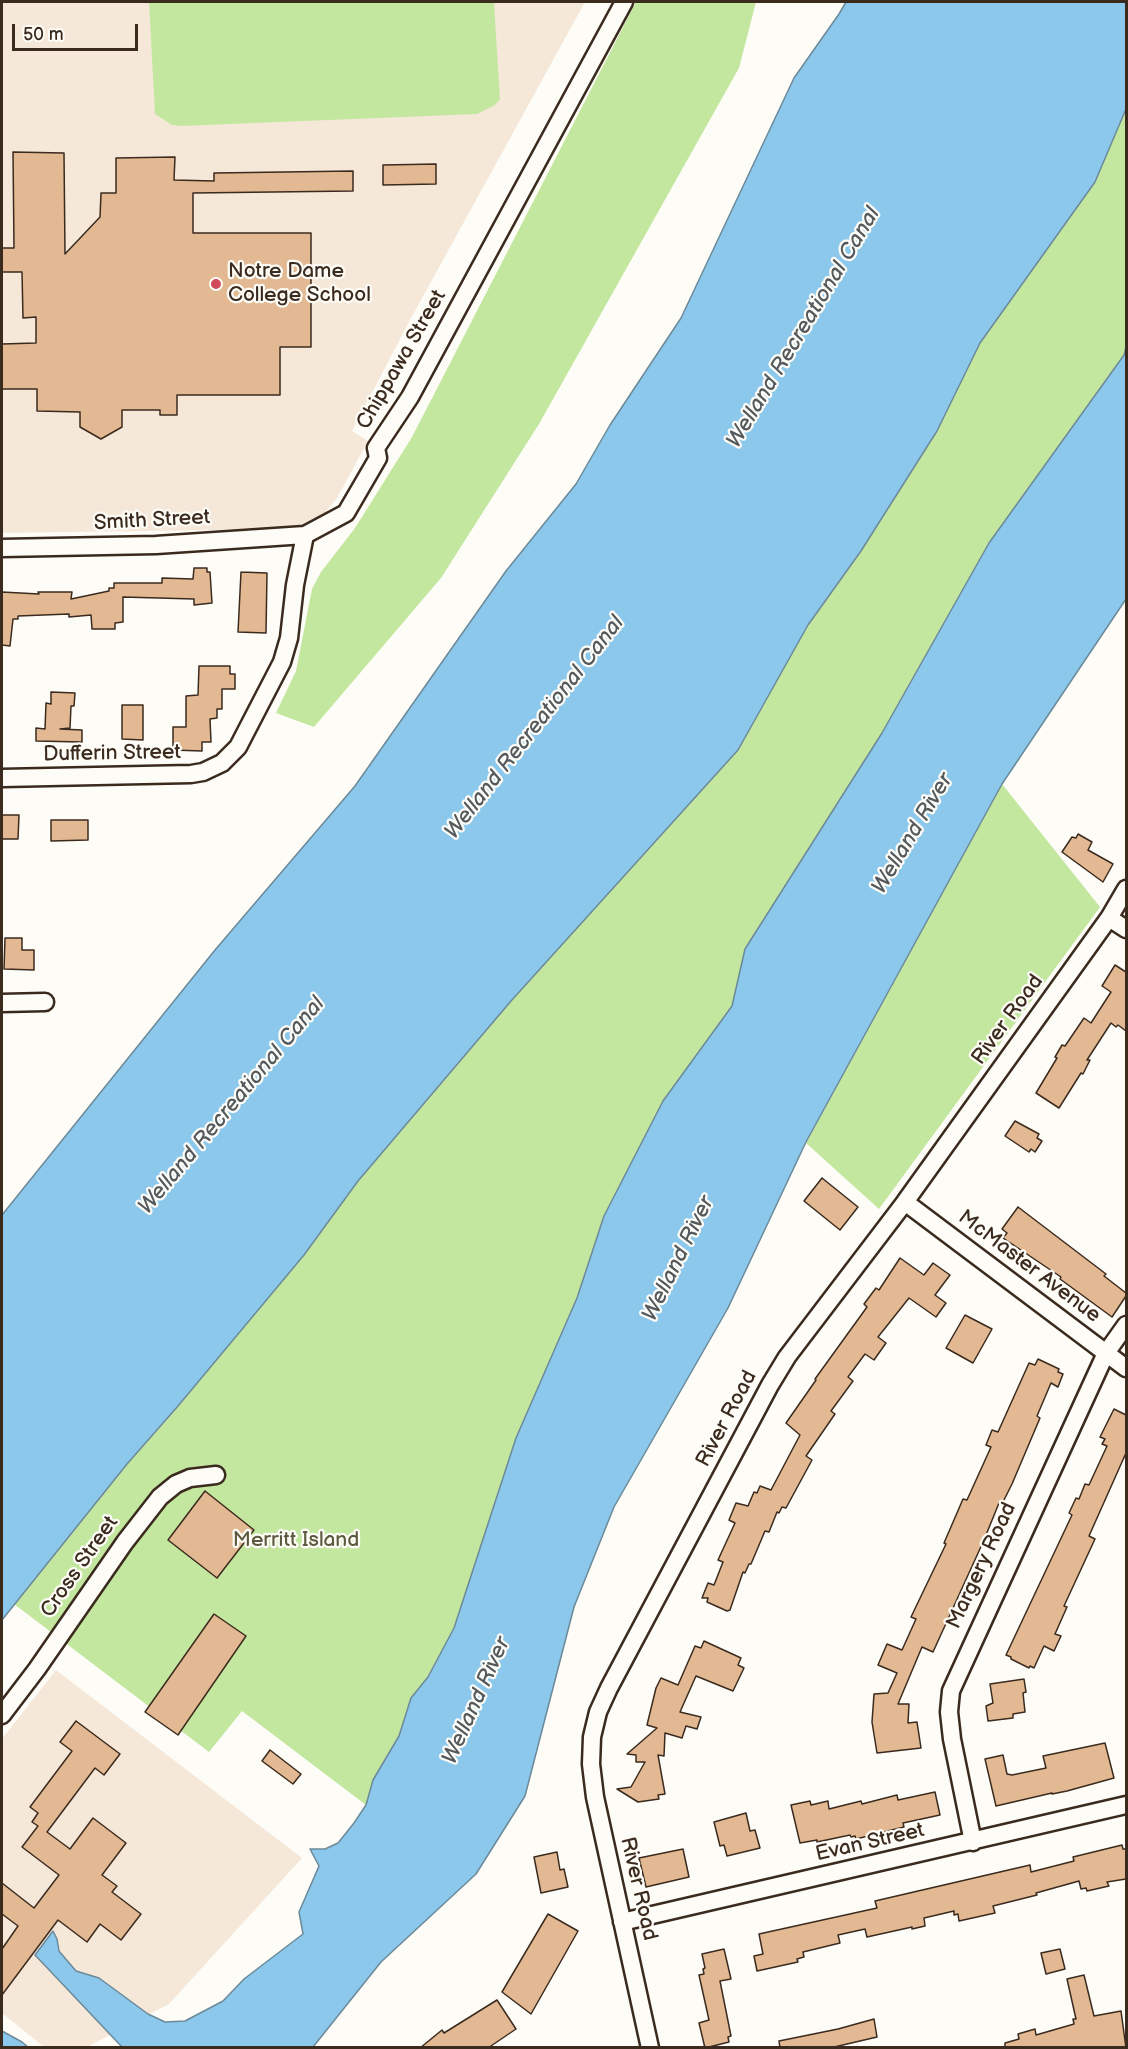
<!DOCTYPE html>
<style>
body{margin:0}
#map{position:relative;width:1128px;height:2049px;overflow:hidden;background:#fdfcf7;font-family:"Balsamiq Sans",sans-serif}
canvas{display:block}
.frame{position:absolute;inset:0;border:3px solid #3b2a1e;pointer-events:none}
.scale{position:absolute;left:12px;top:24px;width:126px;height:27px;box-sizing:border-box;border:3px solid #3b2a1e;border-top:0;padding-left:8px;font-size:18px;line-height:21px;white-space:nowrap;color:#3b2a1e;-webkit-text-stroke:4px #fdfcf7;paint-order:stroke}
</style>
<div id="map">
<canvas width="1128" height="2049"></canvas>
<div class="frame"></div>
<div class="scale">50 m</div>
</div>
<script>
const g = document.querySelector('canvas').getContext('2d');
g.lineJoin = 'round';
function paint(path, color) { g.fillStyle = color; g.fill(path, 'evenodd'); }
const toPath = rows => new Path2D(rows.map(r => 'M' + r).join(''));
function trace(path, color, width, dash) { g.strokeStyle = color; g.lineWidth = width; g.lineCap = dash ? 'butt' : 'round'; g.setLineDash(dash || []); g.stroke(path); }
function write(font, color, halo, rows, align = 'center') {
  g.font = font + ' "Balsamiq Sans",sans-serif'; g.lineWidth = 4.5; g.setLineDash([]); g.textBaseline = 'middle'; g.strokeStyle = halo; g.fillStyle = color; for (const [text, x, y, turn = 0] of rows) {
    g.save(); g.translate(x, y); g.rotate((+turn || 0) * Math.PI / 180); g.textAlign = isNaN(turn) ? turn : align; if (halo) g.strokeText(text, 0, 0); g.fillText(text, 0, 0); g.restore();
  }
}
paint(toPath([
 [2,2,585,2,410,320,352,431,368,441,337,498,323,515,305,524,280,529,2,533],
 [56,1670,302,1858,169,2004,87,2047,44,2047,2,2013,2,1739]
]), '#f5e8d9');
paint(toPath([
 [149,2,494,2,500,99,495,105,477,114,181,126,172,125,155,114],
 [636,2,756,2,739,68,539,424,441,578,314,727,276,713,296,671,312,589,321,572,355,528,412,437],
 [1126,109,1126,347,1124,355,989,543,882,733,745,949,732,1006,663,1101,604,1216,577,1297,537,1389,505,1474,454,1628,428,1677,411,1698,399,1736,373,1780,366,1805,242,1711,209,1752,14,1604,127,1464,178,1406,304,1255,358,1181,511,1001,808,625,861,551,937,431,980,343,1095,182],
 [1002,784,1100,907,879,1209,806,1143]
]), '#c4e7a0');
const water = toPath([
 [846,2,1126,2,1126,109,1095,182,980,343,937,431,861,551,808,625,738,750,511,1001,358,1181,304,1255,178,1406,127,1464,2,1620,2,1215,215,950,355,786,506,571,576,484,610,425,681,318,794,78,839,14,846,2],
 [1126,347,1126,599,1002,784,806,1142,728,1308,614,1507,574,1607,525,1796,476,1874,381,1962,313,2047,122,2047,35,1955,53,1931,57,1939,59,1951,76,1971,99,1978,148,2014,165,2022,185,2021,223,2001,244,1979,303,1934,299,1912,319,1866,310,1849,325,1849,338,1843,354,1823,366,1805,373,1780,399,1736,411,1698,428,1677,454,1628,516,1438,577,1298,604,1216,663,1101,732,1006,745,949,882,733,989,543,1124,355,1126,347],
 [2,2031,22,2042,28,2047,2,2047,2,2031]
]);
paint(water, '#8bc8eb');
trace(water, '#6b8999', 1.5);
const building = toPath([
 [13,152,64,153,65,254,100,217,101,193,116,193,116,158,175,157,174,180,214,181,214,173,353,171,353,191,193,193,193,233,311,233,311,347,280,347,280,395,177,395,177,415,160,415,160,410,122,410,122,427,101,439,80,427,80,412,37,411,37,389,2,389,2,344,36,343,36,317,23,318,22,272,2,272,2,248,14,248,13,152],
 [436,164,436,184,383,185,383,165,436,164],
 [194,568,207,568,207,572,210,572,212,603,194,605,194,599,123,597,123,622,115,623,115,629,92,629,91,615,69,617,69,614,18,616,18,619,13,619,10,646,2,645,2,592,39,594,38,592,72,592,71,599,109,591,109,588,114,588,114,583,162,583,162,578,193,579,194,568],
 [241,572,267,573,266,633,238,632,241,572],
 [199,666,230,666,230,674,235,674,235,689,222,689,222,709,217,709,217,718,210,719,211,742,202,742,202,751,173,750,173,727,186,727,186,696,198,695,199,666],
 [51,692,75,693,74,706,71,706,70,728,60,729,82,730,82,742,36,741,36,728,45,729,46,703,51,704,51,692],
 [122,705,143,705,143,740,122,739,122,705],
 [2,815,19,815,18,839,2,839,2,815],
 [51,820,88,820,88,840,51,841,51,820],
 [1078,834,1092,842,1088,850,1113,864,1103,882,1062,852,1072,837,1076,838,1078,834],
 [5,938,22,938,22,950,34,950,34,970,4,969,5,938],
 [1115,965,1126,972,1126,1031,1118,1025,1116,1027,1111,1023,1087,1060,1090,1060,1083,1074,1081,1073,1059,1108,1036,1093,1057,1058,1055,1057,1062,1045,1065,1046,1084,1018,1091,1023,1111,992,1102,986,1115,965],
 [1015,1121,1039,1134,1037,1138,1042,1141,1035,1152,1031,1149,1029,1152,1005,1136,1015,1121],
 [822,1178,858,1207,840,1230,804,1201,822,1178],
 [1018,1207,1106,1274,1104,1276,1126,1293,1126,1296,1112,1317,1060,1279,1061,1277,1003,1238,1007,1233,1002,1229,1018,1207],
 [900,1258,924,1275,933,1263,950,1275,935,1295,946,1303,936,1317,909,1298,878,1337,886,1343,874,1360,865,1354,848,1377,853,1381,831,1411,835,1414,806,1456,812,1460,786,1508,782,1507,779,1513,777,1512,769,1532,765,1531,751,1564,749,1564,745,1573,743,1572,730,1610,727,1611,707,1602,708,1598,702,1598,708,1583,714,1585,723,1562,718,1560,735,1523,729,1520,736,1503,748,1506,754,1492,757,1493,760,1486,771,1490,800,1435,786,1423,816,1380,815,1379,867,1307,864,1304,876,1288,879,1290,900,1258],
 [965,1315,992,1329,973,1363,946,1348,965,1315],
 [1038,1359,1059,1369,1058,1372,1063,1374,1058,1387,1051,1383,1037,1416,1040,1418,1012,1484,1002,1504,999,1503,984,1540,933,1652,922,1647,898,1704,909,1704,908,1723,917,1722,921,1748,877,1753,872,1722,874,1694,888,1693,897,1673,878,1665,887,1644,902,1650,916,1619,911,1617,946,1544,944,1543,963,1499,967,1500,991,1447,986,1445,992,1430,998,1432,1029,1363,1035,1365,1038,1359],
 [1114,1409,1126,1415,1126,1453,1089,1536,1095,1539,1064,1606,1067,1607,1055,1634,1061,1636,1054,1651,1044,1646,1034,1668,1030,1666,1029,1668,1011,1659,1011,1657,1006,1655,1072,1515,1069,1513,1076,1498,1079,1499,1085,1484,1089,1485,1107,1446,1102,1444,1105,1439,1100,1437,1114,1409],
 [205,1491,254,1530,217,1578,168,1540,205,1491],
 [214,1614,246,1636,178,1735,145,1712,214,1614],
 [704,1641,741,1658,738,1665,744,1668,733,1691,696,1676,680,1712,701,1717,697,1729,686,1726,682,1738,665,1733,664,1756,658,1755,665,1794,658,1795,659,1799,638,1802,617,1789,631,1787,645,1762,636,1762,636,1755,627,1754,657,1728,647,1725,656,1688,661,1678,678,1685,695,1646,701,1648,704,1641],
 [1024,1679,1026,1692,1023,1693,1025,1712,1013,1714,1013,1718,988,1721,986,1706,993,1703,990,1684,1024,1679],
 [76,1721,120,1754,104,1775,95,1768,47,1832,70,1849,93,1818,126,1843,102,1875,117,1886,112,1892,141,1914,121,1940,100,1924,87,1942,58,1920,2,1995,2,1949,18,1926,2,1914,2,1883,34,1908,59,1875,22,1847,38,1826,32,1822,38,1813,30,1807,72,1751,60,1742,76,1721],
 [1105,1743,1114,1778,1067,1791,1052,1794,1052,1793,996,1806,985,1759,1003,1755,1007,1774,1012,1775,1046,1768,1043,1756,1105,1743],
 [270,1750,301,1774,293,1784,262,1761,270,1750],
 [935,1792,940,1815,903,1823,904,1827,856,1839,855,1836,851,1837,850,1835,817,1842,817,1840,800,1843,791,1805,810,1801,811,1805,828,1801,829,1809,861,1801,862,1804,897,1795,898,1800,935,1792],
 [746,1813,750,1831,755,1830,760,1848,727,1856,724,1845,720,1846,714,1822,746,1813],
 [1122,1845,1123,1849,1126,1849,1126,1879,1107,1882,1109,1886,1087,1891,1086,1888,1081,1889,1079,1881,1036,1893,1037,1895,993,1906,995,1913,959,1921,958,1914,954,1915,954,1911,924,1918,925,1926,912,1929,912,1927,867,1937,865,1929,838,1935,840,1943,803,1952,804,1957,797,1959,798,1962,757,1971,754,1956,763,1954,759,1934,877,1908,875,1901,1030,1865,1031,1872,1074,1861,1073,1857,1122,1845],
 [683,1849,689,1877,646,1887,639,1858,683,1849],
 [557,1852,560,1870,564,1869,568,1887,541,1893,534,1857,557,1852],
 [548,1914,578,1931,531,2014,502,1992,548,1914],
 [724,1949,731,1979,720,1981,731,2036,728,2037,729,2042,705,2048,699,2023,709,2020,699,1975,704,1974,703,1969,705,1968,702,1954,724,1949],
 [1060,1949,1065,1969,1046,1974,1041,1953,1060,1949],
 [1084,1975,1094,2016,1121,2011,1126,2048,1005,2048,1005,2043,1019,2039,1018,2034,1035,2029,1036,2035,1074,2024,1073,2019,1076,2019,1067,1979,1084,1975],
 [497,2000,516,2029,488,2048,420,2048,442,2030,444,2033,497,2000],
 [874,2019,877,2037,830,2048,780,2048,779,2041,838,2029,874,2019]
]);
paint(building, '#e2b992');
trace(building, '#3b2a1e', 1.5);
const minor = toPath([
 [2,548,156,545,305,535,346,513,378,458,376,448,410,397,624,2],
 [2,778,191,774,203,772,222,763,238,747,282,662,289,638,295,585,305,535],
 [1109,918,1126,929],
 [2,1003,45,1002],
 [905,1202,1126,1368],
 [2,1715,37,1669,125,1542,160,1497,176,1484,190,1478,216,1475],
 [973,1842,952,1739,949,1712,951,1691,1106,1353,1126,1325],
 [622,1922,1126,1805],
 [650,2048,595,1797,591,1764,592,1737,598,1712,609,1688,770,1385,787,1357,905,1202,1109,918,1126,889]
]);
trace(minor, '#3b2a1e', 21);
trace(minor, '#fdfcf7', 16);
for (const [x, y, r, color] of [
 [216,284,6,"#d1495b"]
]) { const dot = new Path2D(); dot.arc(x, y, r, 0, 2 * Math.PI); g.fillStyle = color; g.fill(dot); trace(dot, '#fdfcf7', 2); }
write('21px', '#3b2a1e', '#fdfcf7', [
 ["Notre Dame",228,272],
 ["College School",228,296]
], 'left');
write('21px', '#3b2a1e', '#fdfcf7', [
 ["Chippawa Street",402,360,-60],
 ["Smith Street",152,521,-3],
 ["Dufferin Street",112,754,-1],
 ["River Road",1008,1020,-54],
 ["McMaster Avenue",1029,1267,37],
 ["River Road",727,1419,-62],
 ["Margery Road",982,1566,-65],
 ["Cross Street",80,1567,-55],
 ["Evan Street",870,1843,-13],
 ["River Road",638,1889,77]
]);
write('21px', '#5d593e', '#fdfcf7', [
 ["Merritt Island",296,1541]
]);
write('italic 22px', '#53595c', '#fdfcf7', [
 ["Welland Recreational Canal",804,328,-59],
 ["Welland Recreational Canal",535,728,-52],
 ["Welland River",913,834,-59],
 ["Welland Recreational Canal",232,1106,-50],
 ["Welland River",679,1259,-64],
 ["Welland River",477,1701,-66]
]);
</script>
